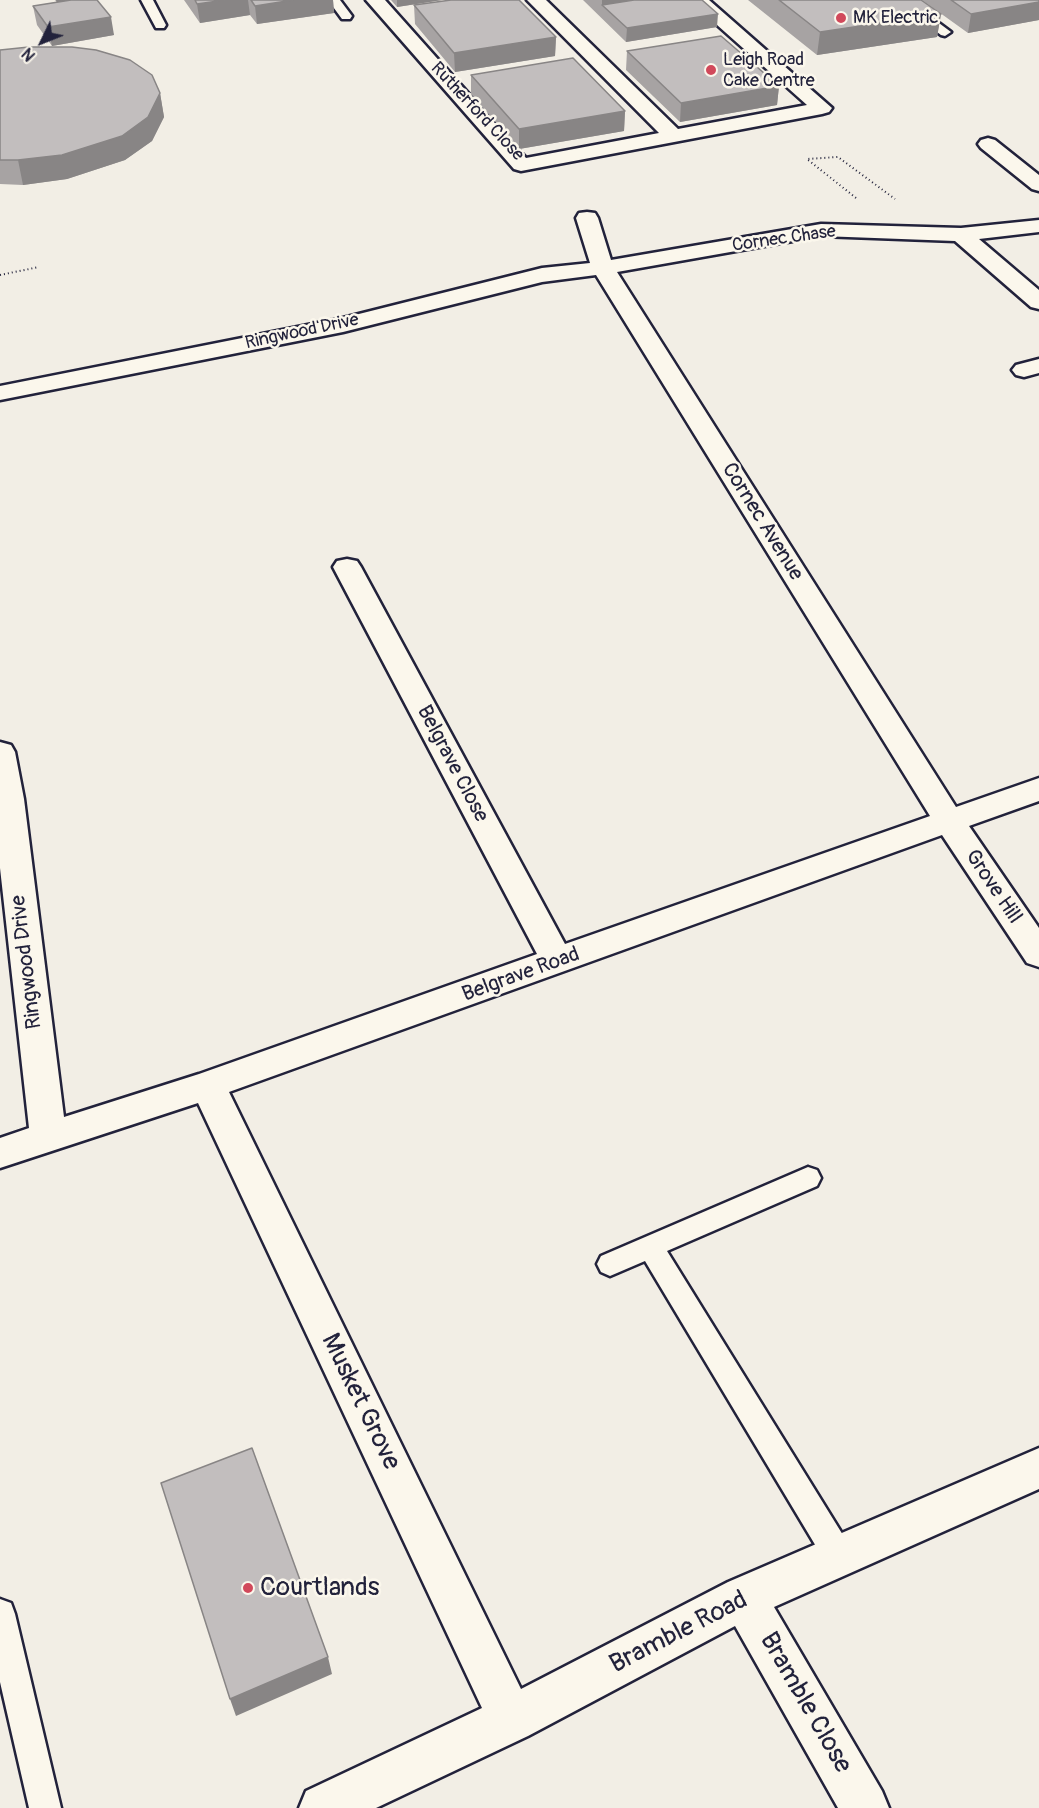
<!DOCTYPE html>
<style>
body{margin:0}
#map{position:relative;width:1039px;height:1808px;overflow:hidden;background:#f2eee5;font-family:Pangolin,sans-serif}
canvas{display:block}
.north{position:absolute;left:12px;top:12px;width:60px;height:60px;-webkit-text-stroke:4px #fbf7ec;paint-order:stroke;rotate:227deg;font-size:16px;font-weight:700;line-height:24px;text-align:center;color:#22223b}
.north::after{content:'';display:block;margin:auto;width:21px;height:27px;background:#22223b;clip-path:polygon(50% 0,100% 100%,50% 72%,0 100%)}
</style>
<div id="map">
<canvas width="1039" height="1808"></canvas>
<div class="north">N</div>
</div>
<script>
const g = document.querySelector('canvas').getContext('2d');
g.lineJoin = 'round';
const toPath = rows => new Path2D(rows.map(r => 'M' + r).join(''));
function trace(path, color, width, dash) { g.strokeStyle = color; g.lineWidth = width; g.lineCap = dash ? 'butt' : 'round'; g.setLineDash(dash || []); g.stroke(path); }
function paint(path, color) { g.fillStyle = color; g.fill(path, 'evenodd'); }
function write(font, color, halo, rows, align = 'center') {
  g.font = font + ' Pangolin,sans-serif'; g.lineWidth = 5; g.setLineDash([]); g.textBaseline = 'middle'; g.strokeStyle = halo; g.fillStyle = color; for (const [text, x, y, turn = 0] of rows) {
    g.save(); g.translate(x, y); g.rotate((+turn || 0) * Math.PI / 180); g.textAlign = isNaN(turn) ? turn : align; if (halo) g.strokeText(text, 0, 0); g.fillText(text, 0, 0); g.restore();
  }
}
const service = toPath([
 [141,0,153,0,166,25,164,28,156,28,141,0],
 [328,0,340,0,352,16,350,19,342,19,328,0],
 [894,0,908,0,951,32,945,36,941,35,894,0],
 [808,1167,817,1170,821,1178,817,1186,667,1251,851,1548,855,1558,851,1568,840,1573,829,1568,645,1261,610,1276,601,1272,597,1264,601,1256,808,1167],
 [0,1599,11,1603,15,1614,61,1808,29,1808,0,1682,0,1599]
]);
const minor = toPath([
 [366,0,385,0,526,158,659,133,527,0,546,0,678,129,807,105,689,0,709,0,832,108,829,112,822,114,521,171,514,169,366,0],
 [988,138,995,140,1039,175,1039,191,1032,189,981,148,978,144,981,140,988,138],
 [587,212,595,213,598,218,611,260,821,224,961,228,1039,220,1039,232,979,239,1039,290,1039,309,1031,307,955,241,821,236,617,272,956,807,1039,778,1039,801,969,826,1039,928,1039,967,1027,963,942,835,229,1092,521,1689,728,1582,1039,1448,1039,1489,774,1607,882,1791,889,1808,838,1808,735,1626,528,1736,376,1808,299,1808,306,1791,482,1708,198,1103,0,1168,0,1138,29,1128,0,868,0,742,11,745,15,752,24,799,64,1117,199,1074,537,954,333,567,337,561,347,559,357,561,361,567,565,944,930,816,596,275,542,282,343,332,0,400,0,386,343,318,542,268,590,263,576,218,579,213,587,212],
 [1039,359,1039,373,1024,377,1016,375,1012,370,1016,365,1039,359]
]);
trace(service, '#22223b', 5);
trace(minor, '#22223b', 5);
trace(toPath([
 [856,198,807,159,838,157,895,199],
 [0,275,39,267]
]), '#22223b', 2, [1, 3]);
paint(service, '#fbf7ec');
paint(minor, '#fbf7ec');
paint(toPath([
 [55,0,97,0,114,35,52,46,37,25,33,6,57,2],
 [184,0,333,0,334,13,257,24,250,15,200,23],
 [391,0,442,0,397,7],
 [583,0,702,0,717,27,626,42],
 [748,0,921,0,941,14,937,37,817,55],
 [922,0,1039,0,1039,20,968,33],
 [414,5,556,37,555,56,455,72,415,24],
 [0,50,160,93,164,117,152,141,125,160,67,179,23,185,0,184],
 [627,51,779,86,777,105,680,122,626,70],
 [471,75,625,111,624,131,519,149,471,94]
]), '#a7a3a3');
paint(toPath([
 [56,0,76,0,57,3],
 [225,0,248,0,250,15,200,23,197,4],
 [293,0,333,0,334,13,257,24,255,6],
 [397,0,442,0,397,7],
 [602,0,691,0,602,5],
 [1039,2,1039,20,968,33,971,14],
 [718,14,717,27,626,42,627,28],
 [941,14,937,37,817,55,820,32],
 [111,17,114,35,52,46,48,27],
 [556,37,555,56,455,72,454,53],
 [779,86,777,105,680,122,681,103],
 [160,93,164,117,152,141,125,160,67,179,23,185,18,160],
 [625,111,624,131,519,149,519,129],
 [328,1657,332,1674,236,1716,230,1699]
]), '#888585');
const building = toPath([
 [71,0,97,0,111,17,48,27,33,6,71,0],
 [195,0,225,0,197,4,195,0],
 [251,0,293,0,255,6,251,0],
 [451,0,519,0,556,37,454,53,414,5,451,0],
 [634,0,702,0,718,14,627,28,602,5,634,0],
 [779,0,921,0,941,14,820,32,779,0],
 [951,0,1039,0,1039,2,971,14,951,0],
 [721,36,779,86,681,103,627,51,721,36],
 [29,47,72,47,96,50,130,60,152,75,160,93,148,117,122,136,62,155,18,160,0,160,0,50,29,47],
 [573,58,625,111,519,129,471,75,573,58],
 [252,1448,328,1657,230,1699,161,1483,252,1448]
]);
paint(building, '#c2bebe');
trace(building, '#888585', 1.5);
for (const [x, y, r, color] of [
 [841,18,6,"#d1495b"],
 [711,70,6,"#d1495b"],
 [248,1588,6,"#d1495b"]
]) { const dot = new Path2D(); dot.arc(x, y, r, 0, 2 * Math.PI); g.fillStyle = color; g.fill(dot); trace(dot, '#fbf7ec', 2); }
write('18px', '#22223b', '#fbf7ec', [
 ["MK Electric",853,18],
 ["Leigh Road",723,60],
 ["Cake Centre",723,81]
], 'left');
write('18px', '#22223b', '#fbf7ec', [
 ["Rutherford Close",477,112,47],
 ["Cornec Chase",784,239,-8],
 ["Ringwood Drive",302,332,-12]
]);
write('21px', '#22223b', '#fbf7ec', [
 ["Cornec Avenue",762,522,58],
 ["Belgrave Close",452,764,62],
 ["Grove Hill",993,887,56],
 ["Ringwood Drive",27,962,-97],
 ["Belgrave Road",521,975,-20]
]);
write('26px', '#22223b', '#fbf7ec', [
 ["Musket Grove",360,1402,64],
 ["Bramble Road",679,1633,-27],
 ["Bramble Close",805,1703,60]
]);
write('26px', '#22223b', '#fbf7ec', [
 ["Courtlands",260,1588]
], 'left');
</script>
